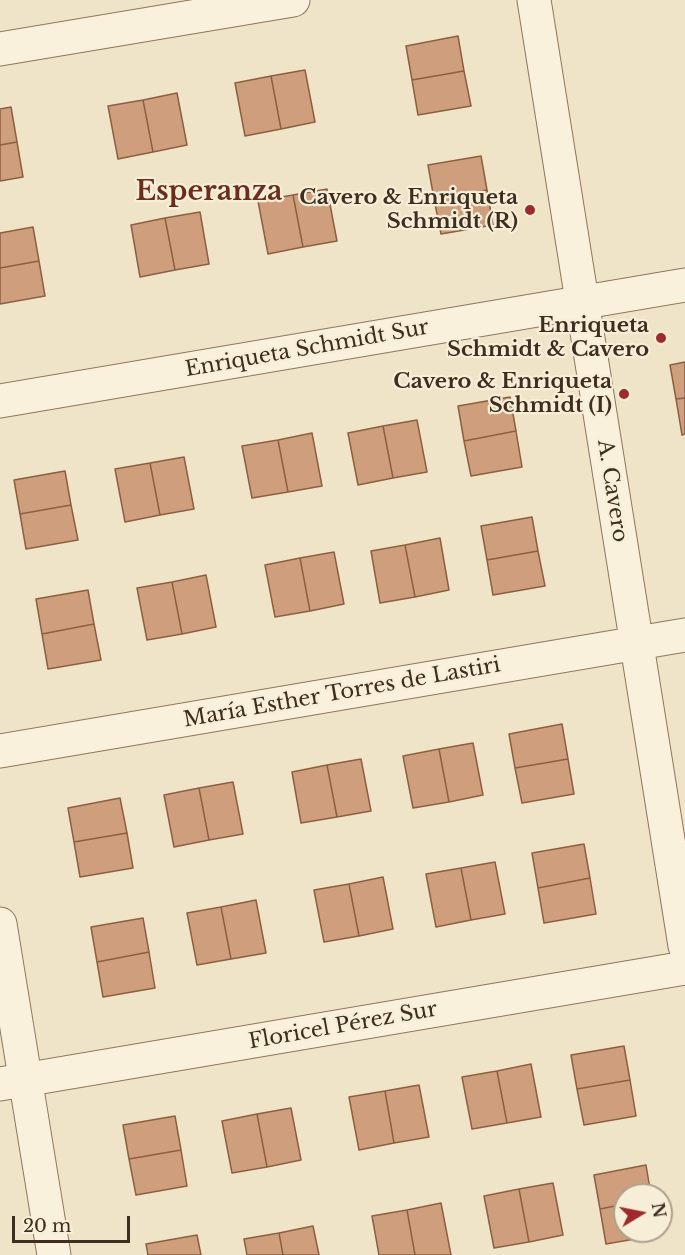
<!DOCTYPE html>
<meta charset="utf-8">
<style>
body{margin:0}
#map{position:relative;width:685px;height:1255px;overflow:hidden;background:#f0e4c8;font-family:"Libre Baskerville",serif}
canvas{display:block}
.north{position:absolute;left:613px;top:1183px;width:60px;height:60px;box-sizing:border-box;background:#f7eed8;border:2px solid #ada18e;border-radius:50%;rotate:80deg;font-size:16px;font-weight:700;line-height:24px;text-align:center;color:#3d2e20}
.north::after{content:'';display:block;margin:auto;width:21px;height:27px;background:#9e2a2b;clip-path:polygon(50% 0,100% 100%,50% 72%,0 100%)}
.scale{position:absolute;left:12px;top:1216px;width:118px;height:27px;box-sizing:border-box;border:3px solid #3d2e20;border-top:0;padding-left:8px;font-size:18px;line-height:21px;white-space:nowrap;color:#3d2e20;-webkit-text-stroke:4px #f7eed8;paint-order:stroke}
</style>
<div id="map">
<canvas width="685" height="1255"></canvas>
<div class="north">N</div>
<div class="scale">20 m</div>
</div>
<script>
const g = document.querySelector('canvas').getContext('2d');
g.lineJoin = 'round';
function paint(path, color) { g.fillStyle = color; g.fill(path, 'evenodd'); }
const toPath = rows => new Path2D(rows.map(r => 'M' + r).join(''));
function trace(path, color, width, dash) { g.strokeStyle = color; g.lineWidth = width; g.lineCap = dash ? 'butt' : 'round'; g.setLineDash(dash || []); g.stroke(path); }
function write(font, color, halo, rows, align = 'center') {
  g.font = font + ' "Libre Baskerville",serif'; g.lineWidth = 4.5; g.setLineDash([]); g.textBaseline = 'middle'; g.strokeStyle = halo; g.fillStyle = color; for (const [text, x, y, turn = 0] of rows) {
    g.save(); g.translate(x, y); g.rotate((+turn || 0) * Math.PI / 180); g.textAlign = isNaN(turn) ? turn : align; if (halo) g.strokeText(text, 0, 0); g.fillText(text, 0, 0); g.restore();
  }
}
const building = toPath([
 [458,36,464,71,412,80,406,46,458,36],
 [305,70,315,122,281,129,271,76,305,70],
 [464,71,471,106,418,115,412,80,464,71],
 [271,76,281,129,245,136,235,83,271,76],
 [177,93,187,145,153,152,143,100,177,93],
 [143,100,153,152,118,159,108,106,143,100],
 [11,107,17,142,0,145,0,109,11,107],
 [17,142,23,177,0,181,0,145,17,142],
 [481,156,487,190,434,199,428,165,481,156],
 [327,189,337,241,303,247,293,195,327,189],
 [487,190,493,225,441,234,434,199,487,190],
 [293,195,303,247,268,254,258,201,293,195],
 [200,212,209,264,175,270,165,218,200,212],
 [165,218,175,270,140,277,131,225,165,218],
 [33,227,39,261,0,268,0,233,33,227],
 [39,261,45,296,0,304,0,268,39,261],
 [685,362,685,398,676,399,670,365,685,362],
 [510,397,516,431,464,441,458,406,510,397],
 [685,398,685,434,682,435,676,399,685,398],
 [417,420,427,472,393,478,383,426,417,420],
 [383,426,393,478,358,485,348,433,383,426],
 [516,431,522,467,471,476,464,441,516,431],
 [312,433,322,486,288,492,278,440,312,433],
 [278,440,288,492,252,498,242,446,278,440],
 [184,457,194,509,160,515,150,463,184,457],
 [150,463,160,515,125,522,115,469,150,463],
 [65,471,71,505,20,514,14,480,65,471],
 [71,505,78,540,26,549,20,514,71,505],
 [532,517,538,551,487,560,481,526,532,517],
 [440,538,449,590,415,597,405,545,440,538],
 [405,545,415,597,380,603,371,551,405,545],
 [538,551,545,586,493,595,487,560,538,551],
 [334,552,344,604,310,611,300,558,334,552],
 [300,558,310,611,275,617,265,565,300,558],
 [206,575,216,627,182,634,172,582,206,575],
 [172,582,182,634,147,640,137,588,172,582],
 [88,590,94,624,42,634,36,599,88,590],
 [94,624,101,660,48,669,42,634,94,624],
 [562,724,568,759,515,768,509,734,562,724],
 [473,743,483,795,449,802,439,749,473,743],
 [439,749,449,802,413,808,403,756,439,749],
 [361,759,371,811,337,817,327,765,361,759],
 [568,759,574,794,522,803,515,768,568,759],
 [327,765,337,817,301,823,292,772,327,765],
 [233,782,243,834,209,840,199,788,233,782],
 [199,788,209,840,174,847,164,795,199,788],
 [120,798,127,833,74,842,68,808,120,798],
 [127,833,133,868,80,877,74,842,127,833],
 [584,844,590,878,538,888,532,853,584,844],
 [495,862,505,914,471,920,461,868,495,862],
 [461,868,471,920,436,927,426,874,461,868],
 [383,877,393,929,359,936,349,884,383,877],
 [590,878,596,914,544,923,538,888,590,878],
 [349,884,359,936,324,942,314,890,349,884],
 [256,900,266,953,231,959,221,907,256,900],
 [221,907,231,959,197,965,187,913,221,907],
 [143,918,149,952,97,962,91,927,143,918],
 [149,952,155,988,103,997,97,962,149,952],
 [624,1046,630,1080,577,1089,571,1055,624,1046],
 [531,1064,541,1117,507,1123,497,1071,531,1064],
 [497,1071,507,1123,472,1129,462,1077,497,1071],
 [630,1080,636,1116,584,1125,577,1089,630,1080],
 [419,1085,429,1137,394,1143,385,1091,419,1085],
 [385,1091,394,1143,359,1150,349,1097,385,1091],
 [291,1108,301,1160,267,1167,257,1114,291,1108],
 [257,1114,267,1167,232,1173,222,1121,257,1114],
 [175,1116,181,1150,129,1159,123,1125,175,1116],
 [181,1150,187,1186,136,1195,129,1159,181,1150],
 [646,1165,651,1195,625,1195,625,1204,600,1209,594,1175,646,1165],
 [553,1183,563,1235,529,1242,519,1189,553,1183],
 [519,1189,529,1242,494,1248,484,1196,519,1189],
 [441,1203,451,1255,415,1255,407,1210,441,1203],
 [625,1204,625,1231,658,1231,658,1235,606,1244,600,1209,625,1204],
 [407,1210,415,1255,379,1255,372,1216,407,1210],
 [313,1226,319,1255,283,1255,279,1233,313,1226],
 [279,1233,283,1255,247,1255,244,1239,279,1233],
 [197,1235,201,1255,148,1255,146,1244,197,1235]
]);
paint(building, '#cf9f7d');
trace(building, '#8d5f41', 1.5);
const minor = toPath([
 [534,0,685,946],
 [0,49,293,0],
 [0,751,685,635],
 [0,1084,685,968]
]);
const tertiary = toPath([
 [0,401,685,285],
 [0,924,54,1255]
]);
trace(minor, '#8d765c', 35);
trace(tertiary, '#8d765c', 35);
trace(minor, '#faf1dc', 33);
trace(tertiary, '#faf1dc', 33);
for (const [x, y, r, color] of [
 [530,210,6,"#9e2a2b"],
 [661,338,6,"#9e2a2b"],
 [624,394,6,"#9e2a2b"]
]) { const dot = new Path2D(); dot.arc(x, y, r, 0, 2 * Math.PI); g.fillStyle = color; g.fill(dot); trace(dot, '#f7eed8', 2); }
write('bold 21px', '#3d2e20', '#f7eed8', [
 ["Cavero & Enriqueta",518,198],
 ["Schmidt (R)",518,222],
 ["Enriqueta",649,326],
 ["Schmidt & Cavero",649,350],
 ["Cavero & Enriqueta",612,382],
 ["Schmidt (I)",612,406]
], 'right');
write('21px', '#3d2e20', '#f7eed8', [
 ["Enriqueta Schmidt Sur",307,349,-10],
 ["A. Cavero",612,491,81],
 ["María Esther Torres de Lastiri",342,693,-10],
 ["Floricel Pérez Sur",343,1026,-10]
]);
write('bold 27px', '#6b2e1e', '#f7eed8', [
 ["Esperanza",209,192]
]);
</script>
